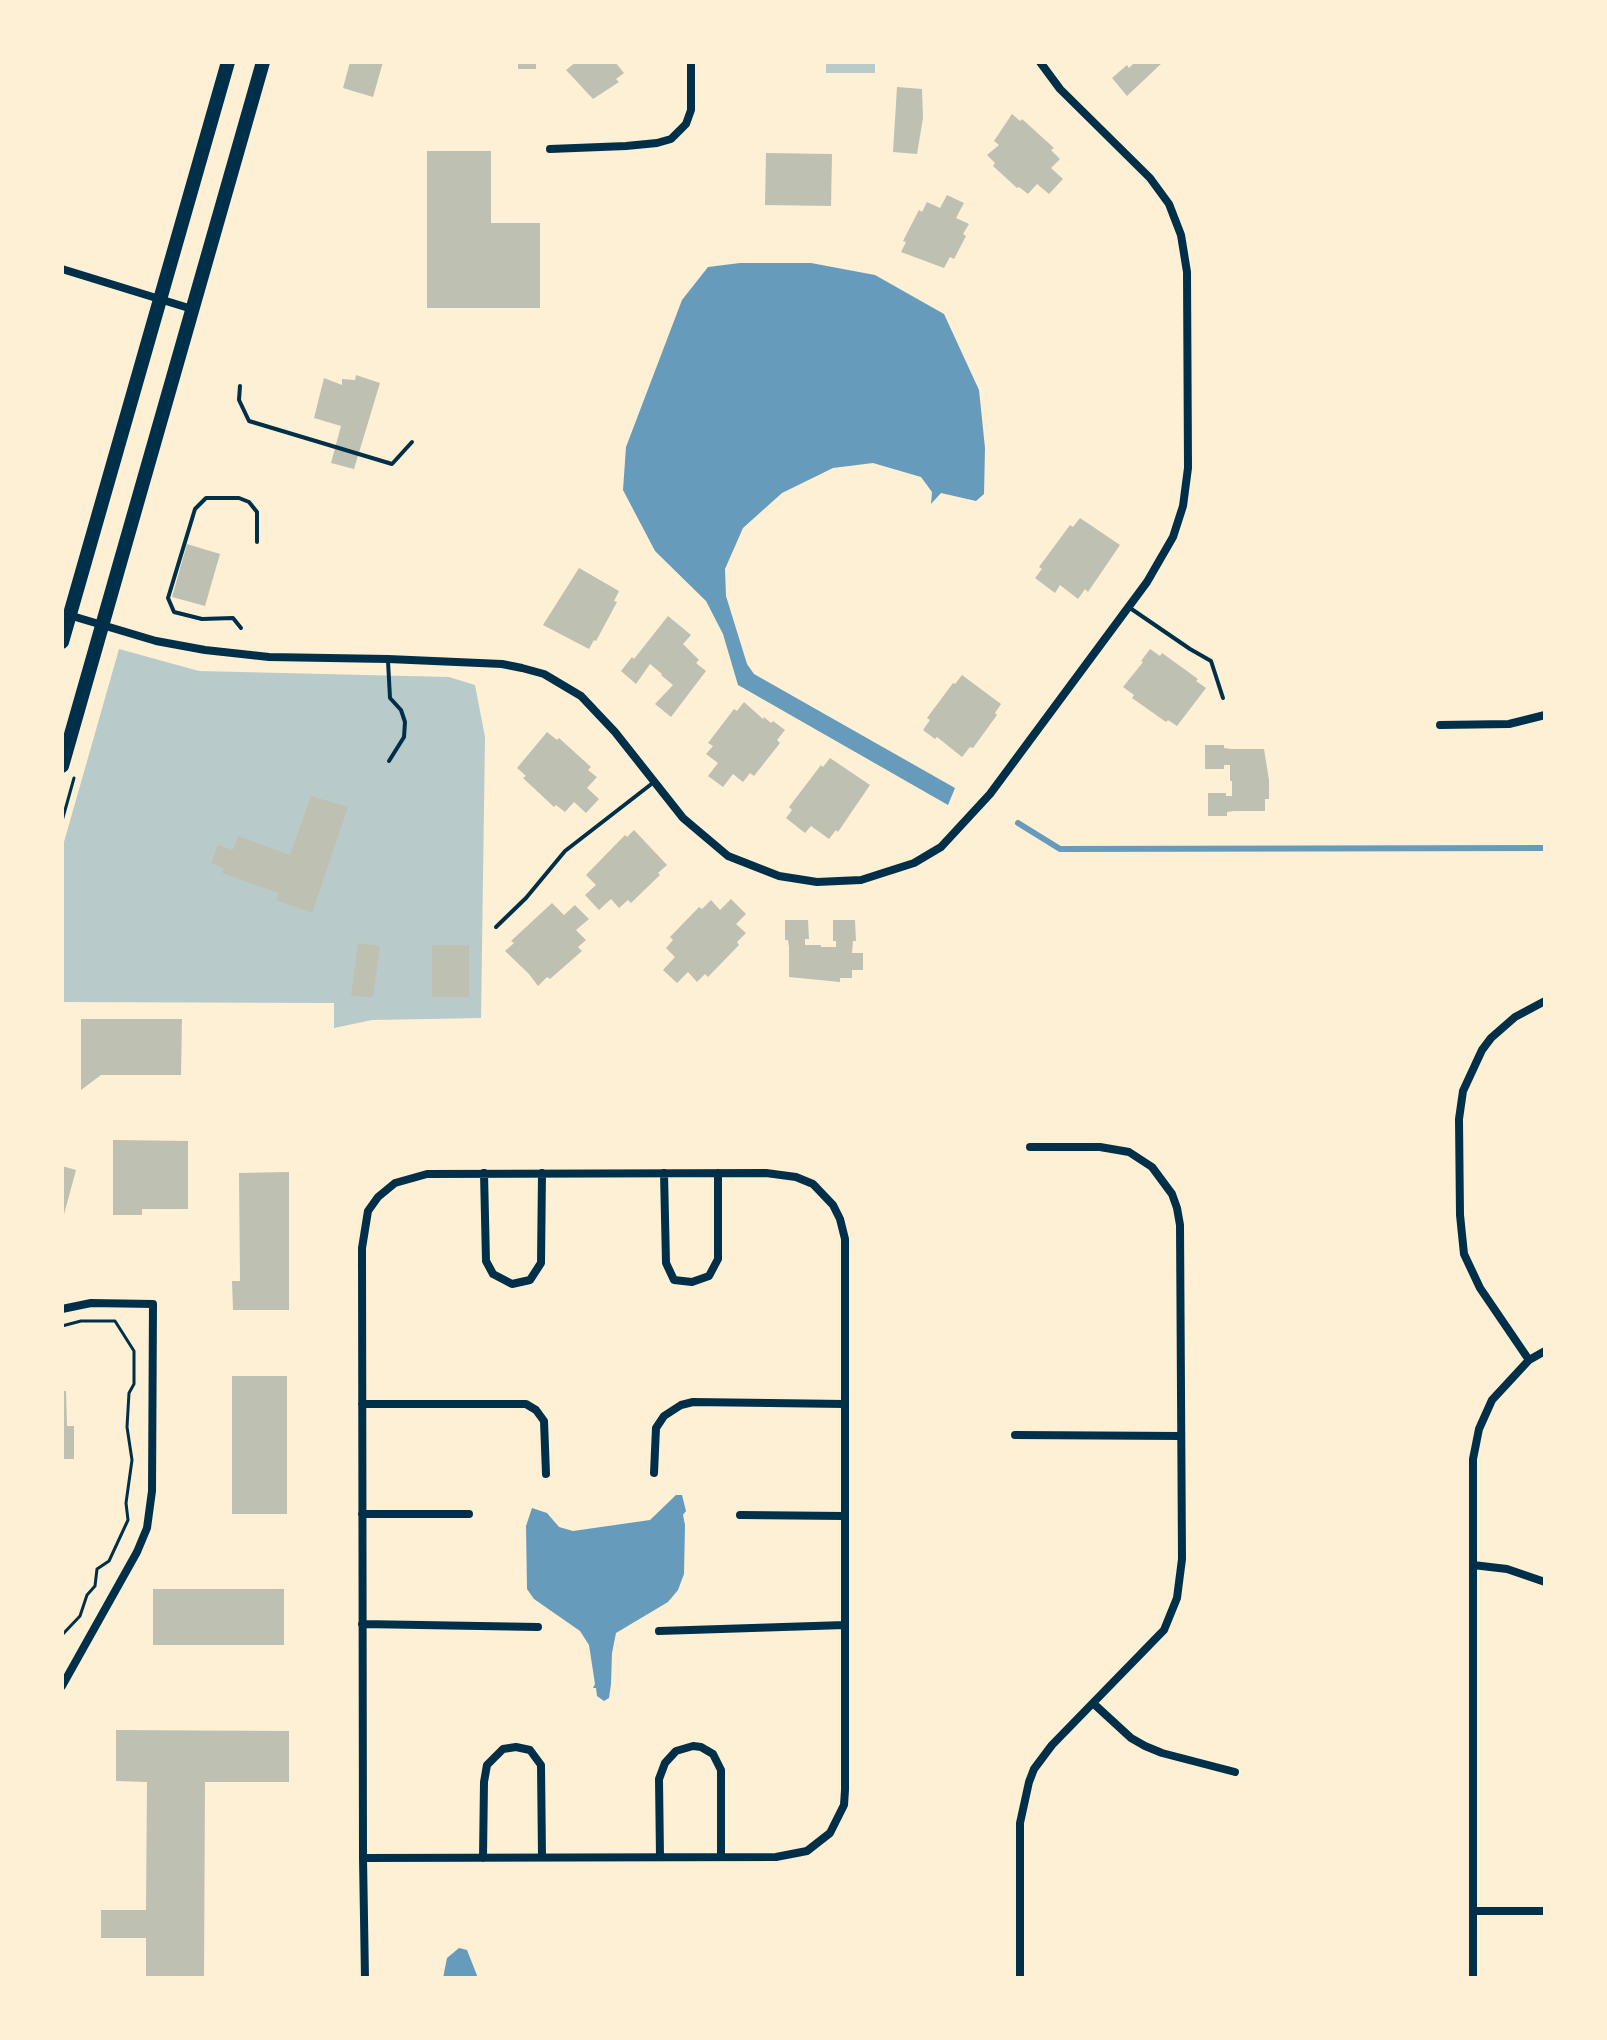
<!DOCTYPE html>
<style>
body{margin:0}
#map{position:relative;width:1607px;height:2040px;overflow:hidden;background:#fdf0d5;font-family:"Fira Sans Condensed",sans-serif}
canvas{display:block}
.frame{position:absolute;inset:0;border:64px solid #fdf0d5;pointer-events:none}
</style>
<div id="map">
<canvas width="1607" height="2040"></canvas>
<div class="frame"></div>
</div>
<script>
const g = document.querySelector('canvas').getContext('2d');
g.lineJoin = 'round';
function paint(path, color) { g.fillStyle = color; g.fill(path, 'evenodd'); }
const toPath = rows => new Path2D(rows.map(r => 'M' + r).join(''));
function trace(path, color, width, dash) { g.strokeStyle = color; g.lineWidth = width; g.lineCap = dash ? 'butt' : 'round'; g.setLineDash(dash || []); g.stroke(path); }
paint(toPath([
 [826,62,875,62,875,73,826,73],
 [119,649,199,671,449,677,475,685,485,737,481,1018,372,1020,334,1028,334,1003,62,1002,62,849]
]), '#b9caca');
paint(toPath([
 [740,263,811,263,875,275,944,314,979,390,985,448,984,494,976,501,941,493,931,504,932,492,921,477,873,463,833,468,782,493,743,528,725,569,726,596,747,664,754,674,955,788,948,805,738,685,723,634,706,601,655,551,623,490,626,447,682,300,708,267],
 [676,1495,682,1495,686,1511,683,1515,685,1525,684,1574,678,1590,668,1602,616,1633,612,1653,611,1684,609,1698,604,1701,597,1696,596,1688,593,1688,595,1684,589,1645,580,1631,534,1599,527,1589,526,1526,532,1508,547,1513,559,1527,573,1531,650,1520],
 [459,1948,467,1950,478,1978,443,1978,447,1958]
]), '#669bbc');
trace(toPath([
 [1018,823,1060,849,1545,848]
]), '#669bbc', 6);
paint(toPath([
 [350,62,383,62,373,97,343,88],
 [518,62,536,62,536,69,518,69],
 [576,62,615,62,624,73,616,79,619,82,593,99,566,70],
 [1131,62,1163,62,1127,96,1112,78,1127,65,1129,68,1133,64],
 [897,87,922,89,923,118,917,154,893,152],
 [1012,114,1020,121,1022,119,1054,148,1051,150,1060,159,1051,168,1063,179,1049,194,1037,184,1028,194,1019,187,1017,188,993,166,995,163,987,155,999,145,994,141],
 [427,151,491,151,491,223,540,223,540,308,427,308],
 [766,153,832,154,831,206,765,205],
 [947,195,964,203,956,218,969,224,963,234,966,236,954,259,950,257,944,268,901,252,906,242,903,241,919,210,922,212,927,202,940,208],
 [356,375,380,383,354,469,331,463,341,426,314,418,324,378,342,385,342,379,355,380],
 [1080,518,1120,545,1088,592,1085,589,1078,599,1060,585,1055,593,1035,578,1042,569,1039,567,1070,525,1073,527],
 [187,544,220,554,205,606,172,597],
 [579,568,619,591,614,601,617,602,596,641,594,640,589,649,543,625],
 [668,616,691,635,683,644,699,660,696,663,706,671,671,717,655,704,673,685,661,675,662,674,650,664,636,684,621,671,632,657,634,659],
 [1150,649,1160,656,1162,653,1198,679,1196,681,1206,688,1177,726,1168,720,1166,722,1132,698,1134,695,1123,687,1143,662,1141,661],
 [962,675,1001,704,995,713,997,715,973,748,970,747,962,757,937,737,935,739,923,730,930,720,927,718,953,683,955,684],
 [744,702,763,719,764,717,771,723,773,721,785,730,777,740,780,743,754,776,750,773,743,782,733,774,723,787,708,776,718,763,706,754,713,746,708,743,734,709,737,711],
 [547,732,557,740,559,738,591,767,588,770,597,777,587,788,599,799,586,813,574,802,565,812,556,805,554,807,523,778,526,776,517,768],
 [1205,745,1224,745,1224,748,1231,749,1264,749,1269,780,1269,799,1265,799,1265,811,1234,811,1227,812,1227,816,1208,816,1208,793,1226,793,1226,796,1232,796,1232,781,1230,781,1230,765,1224,765,1224,769,1205,769],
 [830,758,870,785,838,832,836,830,829,839,811,826,805,833,786,818,792,810,789,807,821,765,823,767],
 [311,796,348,807,312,913,276,900,279,893,222,873,224,868,211,863,218,845,233,850,238,836,290,855],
 [634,830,667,865,658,873,660,875,631,903,628,900,619,908,611,899,599,910,585,895,596,885,586,875,625,835,627,837],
 [731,899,746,914,736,924,746,933,737,942,739,945,708,977,705,974,697,982,688,972,677,983,663,970,675,957,666,948,673,940,670,937,699,907,702,909,711,900,720,910],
 [552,903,564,915,575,905,589,919,576,930,586,940,578,947,582,951,550,979,547,977,538,986,529,974,505,951,514,943,511,941],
 [785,920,808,920,809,939,805,939,805,945,821,945,821,947,836,947,836,941,833,941,833,920,855,920,856,941,853,941,852,953,863,953,863,970,852,970,852,978,840,978,840,982,789,977,789,947,788,940,785,940],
 [358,943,380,946,373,997,351,996],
 [432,945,469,945,469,997,432,997],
 [81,1019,182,1019,181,1075,101,1075,81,1090],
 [113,1140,188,1141,188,1209,142,1209,142,1215,113,1215],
 [62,1166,76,1170,63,1218,62,1218],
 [289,1172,289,1310,233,1310,232,1281,240,1281,239,1173],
 [232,1376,287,1376,287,1514,232,1514],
 [62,1391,66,1391,67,1426,74,1426,74,1459,62,1459],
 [153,1589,284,1589,284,1645,153,1645],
 [116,1730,289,1731,289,1782,205,1782,204,1978,146,1978,146,1938,101,1938,101,1910,146,1910,147,1782,116,1781]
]), '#bec0b2');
trace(toPath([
 [62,821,74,778],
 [62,1326,81,1321,115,1321,134,1351,134,1384,129,1393,127,1427,132,1460,126,1503,128,1520,109,1561,97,1569,95,1586,87,1595,80,1616,62,1635]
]), '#003049', 3);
trace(toPath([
 [240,386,239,400,249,421,392,464,412,442],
 [1130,608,1190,649,1211,661,1223,698],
 [241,628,233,618,202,619,174,612,168,598,195,509,206,498,239,498,249,502,257,512,257,542],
 [388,661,390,698,401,710,405,722,404,737,389,761],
 [496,927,526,898,565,851,654,782]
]), '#003049', 4);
trace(toPath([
 [550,149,626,146,657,143,671,139,686,124,691,110,691,62],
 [62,269,192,309],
 [62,613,156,641,205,650,269,657,388,659,502,664,522,668,544,674,581,696,615,732,683,818,728,856,779,876,817,882,861,880,914,863,941,847,990,794,1147,582,1173,537,1183,506,1188,468,1187,272,1181,235,1169,204,1150,178,1060,89,1040,62],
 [1440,725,1509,724,1545,715],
 [484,1173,486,1261,493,1274,512,1284,530,1280,541,1263,542,1173],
 [664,1173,666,1263,674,1280,692,1282,709,1276,718,1259,718,1173],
 [62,1309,91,1303,153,1304,152,1491,147,1528,137,1552,62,1686],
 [1529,1360,1480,1288,1464,1254,1460,1215,1459,1119,1463,1091,1482,1050,1491,1038,1515,1017,1545,1001],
 [362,1404,526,1404,536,1410,544,1421,546,1474],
 [1015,1435,1181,1436],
 [654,1473,656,1428,664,1416,681,1405,693,1402,845,1404],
 [362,1514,469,1514],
 [740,1515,845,1516],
 [1473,1565,1507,1569,1545,1582],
 [362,1624,538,1627],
 [659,1631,845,1625],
 [1094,1704,1131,1738,1145,1746,1162,1753,1235,1772],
 [660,1857,659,1779,665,1763,676,1751,693,1746,701,1747,713,1754,721,1770,721,1857],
 [363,1858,776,1857,807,1851,830,1833,844,1805,845,1790,845,1239,840,1219,833,1205,813,1184,796,1177,766,1173,427,1174,395,1183,378,1197,368,1211,362,1248,363,1858,365,1978],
 [483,1858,484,1782,487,1765,503,1749,516,1747,530,1750,541,1765,542,1857],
 [1474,1911,1545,1911],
 [1020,1978,1020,1823,1029,1782,1034,1769,1052,1745,1164,1630,1177,1598,1182,1559,1180,1225,1177,1208,1172,1194,1152,1167,1129,1152,1100,1147,1030,1147],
 [1473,1978,1473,1459,1479,1429,1492,1400,1529,1360,1545,1351]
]), '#003049', 8);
trace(toPath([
 [62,642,228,62],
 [62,766,263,62]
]), '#003049', 14);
</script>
